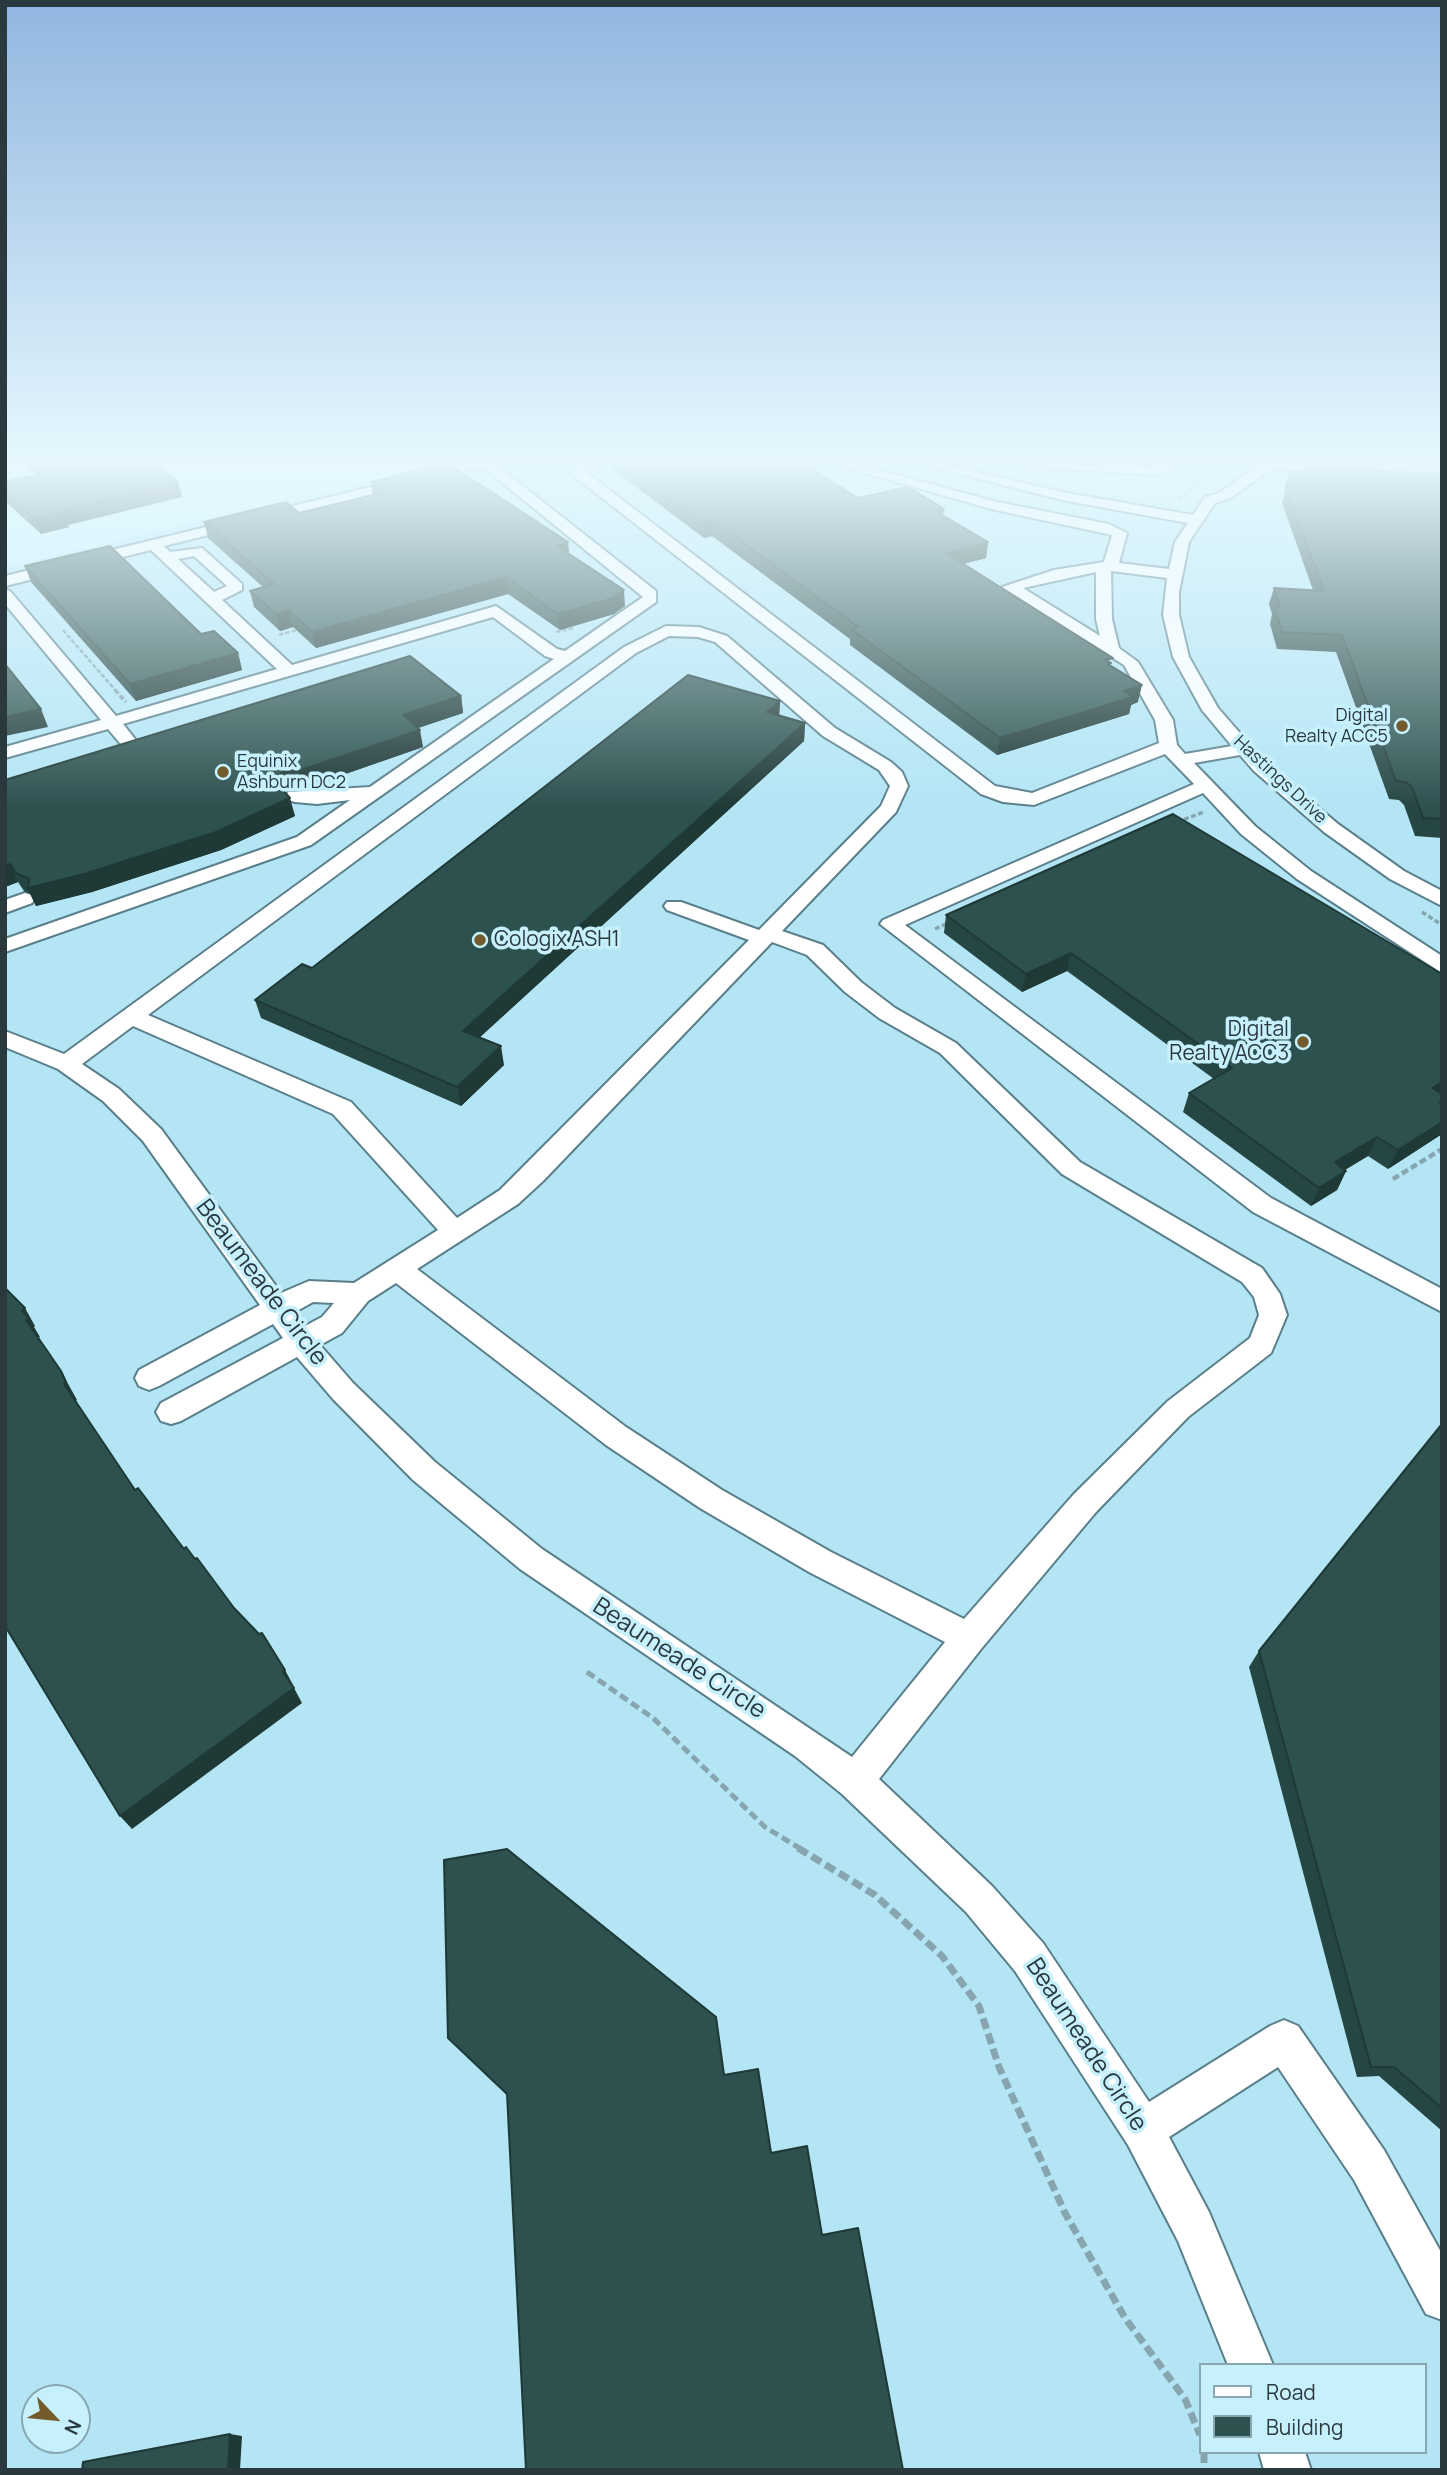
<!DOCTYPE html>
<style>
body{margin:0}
#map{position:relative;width:1447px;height:2475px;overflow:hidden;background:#c7f0fd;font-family:Manrope,sans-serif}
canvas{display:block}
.frame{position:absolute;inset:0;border:7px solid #29393e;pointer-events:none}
.legend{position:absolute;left:1199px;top:2363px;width:228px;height:91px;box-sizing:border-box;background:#c7f0fd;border:2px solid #88a7b1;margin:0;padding:9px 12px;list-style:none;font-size:21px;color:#29393e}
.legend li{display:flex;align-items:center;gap:14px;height:35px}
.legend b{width:35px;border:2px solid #88a7b1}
.north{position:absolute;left:21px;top:2384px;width:70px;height:70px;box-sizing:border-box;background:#c7f0fd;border:2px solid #88a7b1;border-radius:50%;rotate:116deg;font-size:19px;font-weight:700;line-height:28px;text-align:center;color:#29393e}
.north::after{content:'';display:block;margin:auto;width:24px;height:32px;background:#745b2c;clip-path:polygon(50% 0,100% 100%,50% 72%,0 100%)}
</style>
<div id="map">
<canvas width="1447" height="2475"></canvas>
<div class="frame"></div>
<ul class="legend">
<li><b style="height:9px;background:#fff"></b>Road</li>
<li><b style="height:19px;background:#2c514f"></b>Building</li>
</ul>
<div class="north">N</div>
</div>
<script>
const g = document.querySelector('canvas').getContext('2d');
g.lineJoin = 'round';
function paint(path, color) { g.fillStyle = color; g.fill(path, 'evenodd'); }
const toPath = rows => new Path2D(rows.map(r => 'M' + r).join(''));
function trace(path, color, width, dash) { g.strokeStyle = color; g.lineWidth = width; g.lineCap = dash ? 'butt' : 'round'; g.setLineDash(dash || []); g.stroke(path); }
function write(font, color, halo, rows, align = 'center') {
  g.font = font + ' Manrope,sans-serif'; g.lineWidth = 7; g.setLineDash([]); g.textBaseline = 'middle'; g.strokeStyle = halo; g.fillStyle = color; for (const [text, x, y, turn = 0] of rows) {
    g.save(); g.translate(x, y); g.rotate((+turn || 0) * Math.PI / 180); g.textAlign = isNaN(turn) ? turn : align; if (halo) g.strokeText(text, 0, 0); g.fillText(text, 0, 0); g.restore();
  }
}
paint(toPath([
 [443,463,1442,463,1442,2470,5,2470,5,568],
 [1200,2365,1424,2365,1424,2452,1200,2452],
 [35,2398,77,2398,77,2440,35,2440]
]), '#b3e5f5');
paint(toPath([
 [1442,463,1442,471,1348,468,1331,464]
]), '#afb8d5');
const minor = toPath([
 [469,463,494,463,656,591,656,602,311,845,5,952,5,939,297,837,350,800,317,804,295,802,288,800,286,796,288,792,370,787,554,659,545,656,493,617,123,724,139,744,136,748,124,748,108,729,5,758,5,747,101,720,5,604,5,589,10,591,116,716,277,669,151,550,5,586,5,576,469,463],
 [483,467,643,597,565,651,557,649,496,606,292,665,222,600,242,590,242,584,202,548,170,552,164,546,483,467],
 [194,556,227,586,214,592,178,559,194,556],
 [585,463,605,463,586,472,995,786,1032,793,1159,743,1155,720,1124,665,1002,587,1054,570,1104,562,1112,535,991,509,831,463,852,463,997,502,1109,524,1127,533,1119,563,1169,569,1175,542,1188,523,1062,500,917,463,940,463,1062,492,1193,515,1205,497,1219,493,1263,463,1291,463,1340,475,1340,481,1335,482,1275,467,1229,499,1215,503,1189,542,1179,592,1179,615,1189,657,1218,708,1266,763,1338,824,1404,871,1442,891,1442,906,1390,879,1324,832,1254,771,1240,755,1194,763,1255,826,1311,871,1442,956,1442,973,1297,879,1241,834,1203,793,905,925,1271,1198,1442,1289,1442,1312,1253,1212,880,924,883,920,1194,784,1165,754,1034,805,1003,802,981,794,574,476,572,473,577,465,585,463],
 [1111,571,1167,578,1163,615,1173,657,1202,710,1232,746,1185,754,1177,745,1173,720,1138,662,1119,648,1112,619,1111,571],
 [1096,572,1096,619,1100,636,1023,588,1096,572],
 [1020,463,1155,467,1163,463,1180,463,1157,475,1027,467,1020,463],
 [666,626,699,627,727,636,835,728,891,762,902,772,908,786,896,812,782,931,823,945,861,982,895,1008,956,1043,1080,1162,1262,1268,1280,1294,1287,1315,1271,1353,1188,1417,1096,1512,981,1649,879,1779,992,1886,1043,1943,1149,2102,1270,2026,1284,2020,1298,2026,1384,2150,1442,2254,1442,2320,1426,2314,1354,2180,1278,2067,1169,2137,1209,2212,1273,2365,1228,2365,1178,2241,1128,2145,1015,1971,966,1912,842,1794,795,1756,520,1569,413,1480,333,1399,297,1357,181,1421,171,1424,161,1421,156,1412,161,1403,283,1338,273,1324,159,1386,149,1390,139,1386,135,1378,139,1370,260,1305,143,1141,103,1101,58,1069,5,1047,5,1031,64,1054,624,647,666,626],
 [669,636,698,637,715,642,823,736,879,770,890,786,881,806,759,930,681,902,667,902,664,906,667,910,749,940,500,1190,457,1218,351,1102,148,1015,636,653,669,636],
 [772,942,807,955,845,992,879,1018,940,1053,1062,1174,1242,1282,1254,1297,1259,1315,1250,1338,1168,1401,1074,1494,964,1619,831,1552,722,1490,626,1427,417,1269,518,1204,543,1181,772,942],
 [133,1026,333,1114,438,1230,354,1283,309,1281,281,1293,161,1129,119,1089,82,1064,133,1026],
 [396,1283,606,1445,700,1508,809,1572,945,1642,852,1757,542,1549,435,1462,353,1383,320,1345,342,1333,368,1301,396,1283],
 [313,1302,334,1303,322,1317,305,1326,295,1312,313,1302],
 [25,893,32,895,35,899,32,903,5,913,5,900,25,893],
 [1259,2452,1305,2452,1311,2470,1264,2470,1259,2452]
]);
trace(minor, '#597f8a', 4);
trace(toPath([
 [1179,499,1221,463],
 [63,630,117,692],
 [556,632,574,628],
 [279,635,297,630]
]), '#86a5ae', 2.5, [4.5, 2]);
trace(toPath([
 [115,690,126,702],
 [1177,822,1204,812],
 [1422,912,1442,925],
 [935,929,948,923]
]), '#86a5ae', 3.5, [5, 2.5]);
trace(toPath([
 [1393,1179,1442,1149]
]), '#86a5ae', 4.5, [7, 3.5]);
trace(toPath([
 [587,1672,653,1718,765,1827,801,1849]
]), '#86a5ae', 5, [9, 4.5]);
trace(toPath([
 [798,1848,875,1895,942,1956,979,2006,999,2067,1065,2213,1125,2318,1185,2399,1200,2435],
 [1204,2452,1204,2470]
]), '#86a5ae', 7, [11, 5]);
paint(minor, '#fff');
paint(toPath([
 [24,463,155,463,178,482,182,497,68,525,69,527,41,534,5,501,5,482,37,475],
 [608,463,802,463,858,498,943,516,988,542,986,558,963,564,1111,666,1138,702,1131,705,1129,714,997,755,850,645,850,639,712,536,704,538,608,466],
 [1307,467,1442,474,1442,838,1415,836,1404,805,1399,800,1389,799,1336,652,1277,649,1270,624,1272,614,1269,604,1274,588,1313,590,1282,503,1286,488,1285,485,1290,470,1306,471],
 [371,482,568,542,569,554,625,606,614,614,560,630,508,594,316,648,293,627,280,631,254,607,250,591,263,587,208,538,204,522,299,513,373,495],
 [25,566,238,653,242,670,136,701,31,582],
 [461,696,463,713,418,728,423,747,302,789,288,789,284,792,295,816,221,850,92,892,36,906,30,894,24,891,18,882,5,887,5,780],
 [780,701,779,716,805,723,804,741,480,1037,504,1065,461,1106,261,1018,255,1000],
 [946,915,1442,974,1442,1134,1388,1169,1368,1156,1344,1170,1346,1171,1337,1190,1311,1206,1183,1112,1189,1093,1214,1079,1067,971,1022,992,944,933],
 [1442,1424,1442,2131,1379,2076,1357,2077,1249,1667,1259,1651],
 [448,2038,724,2075,822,2235,507,2095]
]), '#264644');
paint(toPath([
 [178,482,182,497,68,525,69,527,41,534,35,519,61,510],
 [944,509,942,524,935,511],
 [712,520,712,536,704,538,704,522],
 [568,542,569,558,557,546],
 [988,542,986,558,944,569,946,553],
 [506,577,508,594,316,648,312,632],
 [624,590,625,606,614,614,560,630,558,614],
 [289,610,293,627,280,631,276,614],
 [238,653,242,670,136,701,130,684],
 [1142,685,1138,702,1131,705,1129,714,997,755,1000,738,1124,691],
 [461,696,463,713,406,732,403,715],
 [780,701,779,718,767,712],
 [41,709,48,727,5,736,5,717],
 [805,723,804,741,467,1049,463,1031],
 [420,730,423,747,302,789,298,771],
 [283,772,288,789,277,797,273,779],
 [290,798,295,816,221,850,92,892,36,906,28,888],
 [10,864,18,882,5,887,5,866],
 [1071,953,1067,971,1022,992,1026,974],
 [501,1046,504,1065,461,1106,457,1087],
 [1442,1082,1442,1095,1432,1088],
 [1442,1122,1442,1134,1388,1169,1398,1150],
 [1377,1137,1368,1156,1327,1181,1335,1162],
 [1346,1171,1337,1190,1311,1206,1319,1188],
 [25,1308,35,1326,34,1327,40,1337,37,1338,26,1320,22,1310],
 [61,1371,77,1400,74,1402,64,1384],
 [285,1670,293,1685,291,1687,283,1672],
 [294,1688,302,1703,132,1829,120,1816],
 [230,2434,242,2436,240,2470,228,2470]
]), '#1f3937');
const building = toPath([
 [36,463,155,463,178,482,61,510,63,512,35,519,5,491,5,482,46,473,36,463],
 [447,463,568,542,557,546,624,590,613,598,558,614,506,577,312,632,289,610,276,614,250,591,274,584,204,522,286,502,299,513,385,492,371,482,447,463],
 [623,463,802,463,858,498,908,487,944,509,935,511,988,542,946,553,1113,658,1106,660,1111,663,1108,664,1142,685,1124,691,1133,697,1000,738,851,629,858,627,712,520,704,522,623,463],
 [1307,467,1442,474,1442,819,1423,818,1412,787,1406,782,1396,781,1342,635,1282,632,1274,607,1280,607,1274,588,1324,591,1286,488,1296,486,1290,470,1308,471,1307,467],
 [110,546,201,634,214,631,238,653,130,684,25,566,110,546],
 [410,656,461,696,403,715,420,730,298,771,283,772,273,779,290,798,216,832,84,874,28,888,29,879,16,873,10,864,5,866,5,780,410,656],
 [5,664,41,709,5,717,5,664],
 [688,675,780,701,767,712,805,723,463,1031,501,1046,457,1087,255,1000,302,964,312,968,688,675],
 [1173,814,1442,974,1442,1082,1432,1088,1442,1094,1442,1101,1440,1103,1442,1105,1442,1122,1398,1150,1377,1137,1335,1162,1346,1171,1319,1188,1189,1093,1232,1068,1071,953,1026,974,946,915,1173,814],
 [5,1288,25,1308,22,1310,29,1319,26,1320,61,1371,66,1382,64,1384,135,1490,138,1488,184,1549,186,1547,195,1559,197,1558,234,1608,259,1634,262,1633,285,1670,283,1672,294,1688,120,1816,5,1626,5,1288],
 [1442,1424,1442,2108,1394,2067,1371,2067,1259,1651,1442,1424],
 [507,1849,716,2017,724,2075,758,2069,771,2153,807,2146,822,2235,858,2228,903,2470,526,2470,507,2094,448,2038,444,1860,507,1849],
 [230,2434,228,2470,82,2470,83,2462,230,2434]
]);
paint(building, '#2c514f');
trace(building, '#1f3937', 2);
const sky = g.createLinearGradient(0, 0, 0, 809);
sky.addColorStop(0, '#91b6e0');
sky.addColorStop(0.57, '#e6f8fe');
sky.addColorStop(1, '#e6f8fe00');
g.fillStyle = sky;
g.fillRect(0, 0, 1447, 809);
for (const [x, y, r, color] of [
 [1402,726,7,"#745b2c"],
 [223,772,7,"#745b2c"],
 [480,940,7,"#745b2c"],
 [1303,1042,7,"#745b2c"]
]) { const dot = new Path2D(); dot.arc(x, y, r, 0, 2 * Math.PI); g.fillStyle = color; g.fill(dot); trace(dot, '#c7f0fd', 2.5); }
write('18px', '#29393e', '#c7f0fd', [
 ["Digital",1388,716],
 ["Realty ACC5",1388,737],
 ["Equinix",237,762,"left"],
 ["Ashburn DC2",237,783,"left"]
], 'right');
write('18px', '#29393e', '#c7f0fd', [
 ["Hastings Drive",1280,780,43]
]);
write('21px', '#29393e', '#c7f0fd', [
 ["Cologix ASH1",494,940],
 ["Digital",1289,1030,"right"],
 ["Realty ACC3",1289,1054,"right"]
], 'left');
write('24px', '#29393e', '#c7f0fd', [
 ["Beaumeade Circle",261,1283,53],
 ["Beaumeade Circle",679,1659,33],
 ["Beaumeade Circle",1086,2045,57]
]);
</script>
